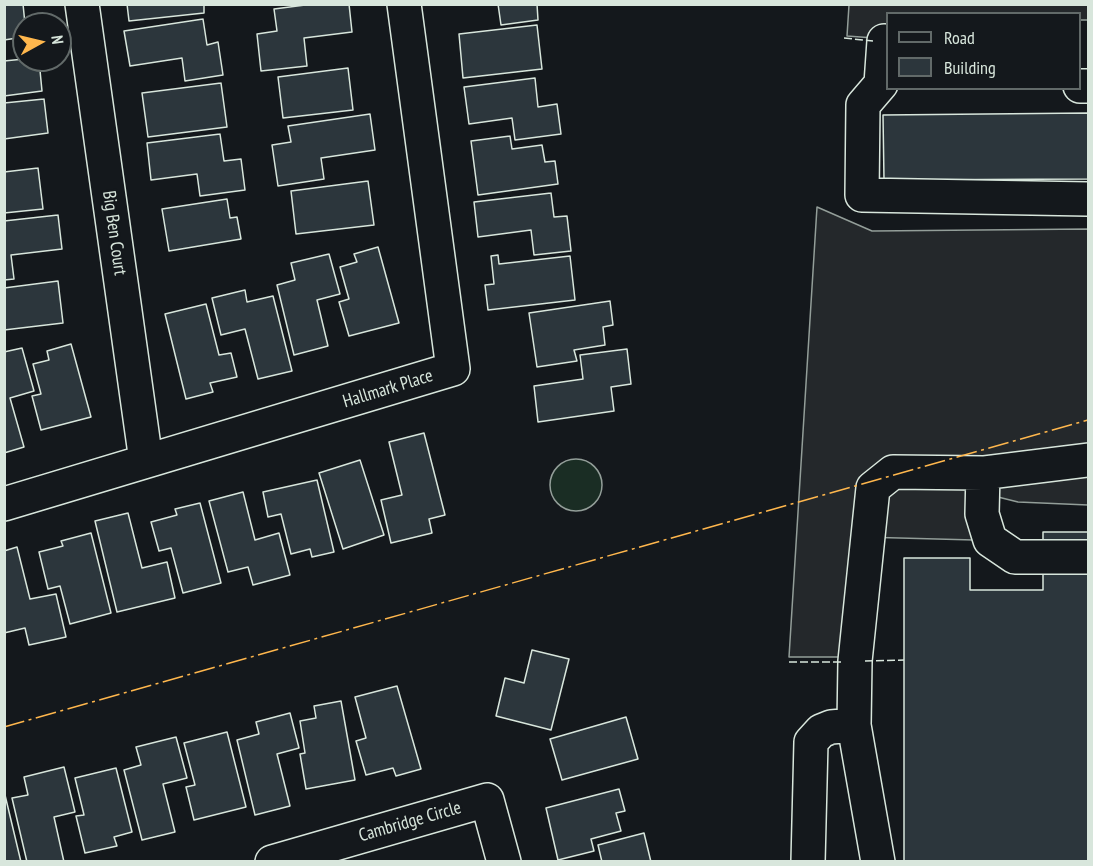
<!DOCTYPE html>
<style>
body{margin:0}
#map{position:relative;width:1093px;height:866px;overflow:hidden;background:#14181c;font-family:"PT Sans Narrow",sans-serif}
canvas{display:block}
.frame{position:absolute;inset:0;border:6px solid #d8e6dc;pointer-events:none}
.legend{position:absolute;left:886px;top:12px;width:195px;height:78px;box-sizing:border-box;background:#14181c;border:2px solid #626a69;margin:0;padding:8px 10px;list-style:none;font-size:18px;color:#d8e6dc}
.legend li{display:flex;align-items:center;gap:12px;height:30px}
.legend b{width:30px;border:2px solid #626a69}
.north{position:absolute;left:12px;top:12px;width:60px;height:60px;box-sizing:border-box;background:#14181c;border:2px solid #626a69;border-radius:50%;rotate:82deg;font-size:16px;font-weight:700;line-height:24px;text-align:center;color:#d8e6dc}
.north::after{content:'';display:block;margin:auto;width:21px;height:27px;background:#ffb74d;clip-path:polygon(50% 0,100% 100%,50% 72%,0 100%)}
</style>
<div id="map">
<canvas width="1093" height="866"></canvas>
<div class="frame"></div>
<ul class="legend">
<li><b style="height:8px;background:#14181c"></b>Road</li>
<li><b style="height:16px;background:#2c363c"></b>Building</li>
</ul>
<div class="north">N</div>
</div>
<script>
const g = document.querySelector('canvas').getContext('2d');
g.lineJoin = 'round';
function paint(path, color) { g.fillStyle = color; g.fill(path, 'evenodd'); }
const toPath = rows => new Path2D(rows.map(r => 'M' + r).join(''));
function trace(path, color, width, dash) { g.strokeStyle = color; g.lineWidth = width; g.lineCap = dash ? 'butt' : 'round'; g.setLineDash(dash || []); g.stroke(path); }
function write(font, color, halo, rows, align = 'center') {
  g.font = font + ' "PT Sans Narrow",sans-serif'; g.lineWidth = 4.5; g.setLineDash([]); g.textBaseline = 'middle'; g.strokeStyle = halo; g.fillStyle = color; for (const [text, x, y, turn = 0] of rows) {
    g.save(); g.translate(x, y); g.rotate((+turn || 0) * Math.PI / 180); g.textAlign = isNaN(turn) ? turn : align; if (halo) g.strokeText(text, 0, 0); g.fillText(text, 0, 0); g.restore();
  }
}
const green = toPath([
 '550 485a26 26 0 1 1 52 0a26 26 0 1 1-52 0Z'
]);
paint(green, '#1a2d24');
trace(green, '#939e99', 1.5);
const parking = toPath([
 [849,5,1088,5,1088,20,1080,20,1080,14,888,14,887,39,847,36,849,5],
 [817,207,872,231,1088,229,1088,505,1018,502,974,491,974,540,862,537,850,657,789,657,817,207]
]);
paint(parking, '#24282b');
trace(parking, '#939e99', 1.5);
const building = toPath([
 [4,4,23,4,25,24,24,37,4,40,4,4],
 [127,4,204,4,204,13,129,21,127,4],
 [313,4,349,4,352,32,304,38,307,66,261,71,257,34,277,31,274,9,313,4],
 [498,4,537,4,538,20,501,25,498,4],
 [203,19,207,45,218,42,223,75,185,81,182,58,130,66,124,31,203,19],
 [537,25,542,69,463,78,459,34,537,25],
 [24,59,39,60,42,91,4,96,4,61,24,59],
 [348,68,353,110,283,118,278,77,348,68],
 [535,78,538,107,557,104,561,134,515,140,512,118,469,124,464,87,535,78],
 [221,83,227,127,148,137,142,93,221,83],
 [44,99,48,133,4,139,4,103,44,99],
 [1088,113,1088,179,884,180,883,115,1088,113],
 [370,114,375,150,321,158,324,179,278,186,272,145,291,142,288,126,370,114],
 [220,134,224,161,241,159,245,190,200,196,197,174,151,180,147,143,220,134],
 [510,136,512,149,542,145,545,162,555,161,558,184,478,195,471,141,510,136],
 [38,168,43,209,4,213,4,172,38,168],
 [368,181,374,225,296,234,291,191,368,181],
 [551,193,554,217,567,216,571,251,534,255,531,230,478,237,474,202,551,193],
 [227,199,230,218,237,217,241,239,169,251,162,209,227,199],
 [58,215,62,249,11,255,14,279,4,280,4,221,58,215],
 [378,247,399,323,349,336,339,302,349,299,340,267,357,262,354,254,378,247],
 [329,254,340,294,317,300,328,346,294,355,277,285,295,280,291,263,329,254],
 [498,255,499,264,570,256,575,300,488,310,485,285,494,284,491,256,498,255],
 [58,281,63,323,4,330,4,288,58,281],
 [245,290,247,302,273,296,292,371,258,379,245,329,221,335,212,298,245,290],
 [610,301,613,325,603,327,605,345,574,350,577,361,537,367,529,313,610,301],
 [206,304,219,355,231,353,237,377,210,383,213,392,186,399,165,314,206,304],
 [71,344,91,417,41,430,32,396,41,394,33,364,49,360,47,351,71,344],
 [22,348,34,391,10,398,24,447,4,453,4,352,22,348],
 [627,349,631,384,611,387,614,411,538,422,534,386,583,379,580,355,627,349],
 [424,433,445,515,429,519,432,533,391,543,381,500,402,495,389,442,424,433],
 [360,460,384,535,343,549,319,473,360,460],
 [317,480,334,552,312,557,310,549,291,554,281,514,268,517,263,492,317,480],
 [243,492,255,540,279,533,290,575,253,585,248,567,228,572,209,501,243,492],
 [200,503,221,583,183,593,171,548,159,551,151,522,177,515,175,509,200,503],
 [128,513,142,568,167,562,175,598,117,612,95,521,128,513],
 [1043,532,1088,532,1088,862,904,862,904,558,970,558,970,590,1043,590,1043,532],
 [91,533,111,613,70,624,60,586,48,589,39,552,63,546,61,541,91,533],
 [17,547,30,599,56,594,66,637,29,645,25,628,4,633,4,551,17,547],
 [532,650,569,659,551,730,496,716,505,678,524,683,532,650],
 [397,686,421,769,396,776,393,768,366,775,356,741,366,738,355,697,397,686],
 [341,701,355,780,306,789,300,754,305,753,300,721,316,718,314,706,341,701],
 [290,713,299,748,277,754,290,806,255,815,237,740,259,734,256,722,290,713],
 [626,717,638,759,562,780,550,739,626,717],
 [227,732,246,807,194,820,186,787,195,785,184,743,227,732],
 [176,737,187,778,163,784,175,832,142,840,124,770,141,765,136,747,176,737],
 [64,767,75,812,54,817,64,862,27,862,12,798,28,795,24,777,64,767],
 [116,768,132,832,114,837,117,846,85,853,76,816,84,815,75,778,116,768],
 [619,789,625,811,616,813,621,831,591,839,594,851,558,860,546,808,619,789],
 [5,795,21,862,4,862,5,795],
 [644,833,651,862,602,862,598,845,644,833]
]);
paint(building, '#2c363c');
trace(building, '#d8e6dc', 1.5);
const minor = toPath([
 [82,4,146,461],
 [884,41,881,84,863,105,862,195,1088,199],
 [1080,86,1088,86],
 [983,473,982,514,990,540,1015,557,1088,557],
 [4,504,453,369,404,4],
 [272,862,487,800,504,862],
 [808,862,811,742,821,731,831,727,854,725],
 [878,862,854,725,855,661,873,488,893,472,983,473,1088,460]
]);
trace(minor, '#d8e6dc', 36);
trace(minor, '#14181c', 33);
trace(toPath([
 [844,38,873,41],
 [865,661,904,660],
 [789,662,841,662]
]), '#d8e6dc', 1.5, [8, 3]);
trace(toPath([
 [4,727,1088,420]
]), '#ffb74d', 1.5, [21, 4.5, 3, 4.5]);
write('18px', '#d8e6dc', '#14181c', [
 ["Big Ben Court",114,233,82],
 ["Hallmark Place",388,389,-17],
 ["Cambridge Circle",410,822,-16]
]);
</script>
